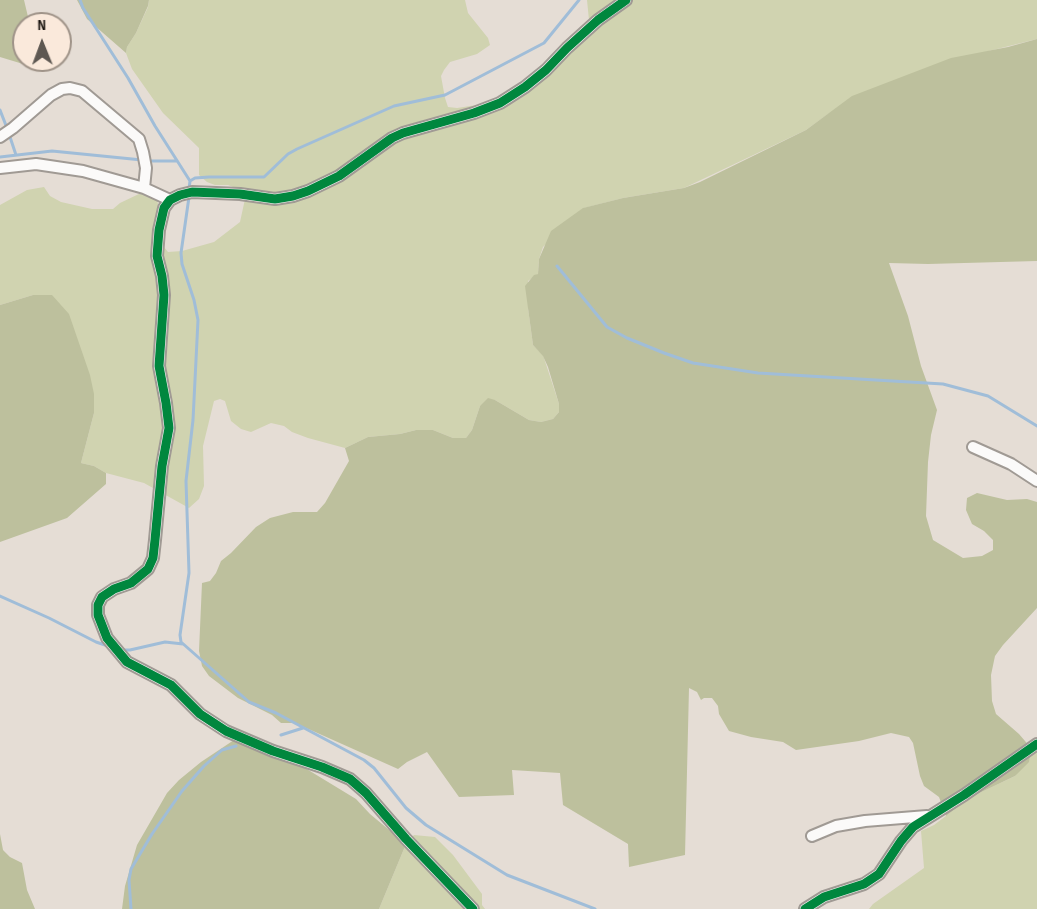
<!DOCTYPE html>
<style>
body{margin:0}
#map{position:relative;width:1037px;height:909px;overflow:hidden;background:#e5ddd5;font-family:"Sofia Sans Condensed",sans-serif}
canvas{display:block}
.north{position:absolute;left:12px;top:12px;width:60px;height:60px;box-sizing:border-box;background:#fae9db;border:2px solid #9f9388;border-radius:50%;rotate:359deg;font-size:16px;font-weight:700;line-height:24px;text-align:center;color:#16110c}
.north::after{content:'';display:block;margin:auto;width:21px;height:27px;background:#5e5852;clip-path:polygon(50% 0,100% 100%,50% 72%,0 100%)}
</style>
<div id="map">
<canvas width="1037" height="909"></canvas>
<div class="north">N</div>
</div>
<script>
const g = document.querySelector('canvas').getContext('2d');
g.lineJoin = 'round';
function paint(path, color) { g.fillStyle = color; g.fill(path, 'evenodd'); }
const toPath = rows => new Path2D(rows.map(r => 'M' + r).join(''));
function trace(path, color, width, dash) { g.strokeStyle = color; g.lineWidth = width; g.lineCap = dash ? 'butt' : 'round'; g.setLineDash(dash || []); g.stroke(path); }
paint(toPath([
 [149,0,465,0,468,13,488,38,490,45,477,54,450,62,444,70,441,76,445,98,448,107,457,108,497,102,512,95,581,36,589,20,587,0,1037,0,1037,39,985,52,828,114,806,130,684,188,623,198,584,208,543,247,539,259,538,274,528,281,528,308,533,345,543,355,559,404,559,412,553,419,541,422,529,420,495,400,480,406,472,430,466,438,453,438,433,430,416,430,400,434,368,437,345,448,308,438,292,432,284,426,271,423,251,432,241,429,231,421,225,401,220,399,214,401,203,446,204,486,199,499,189,508,144,483,106,473,94,466,81,463,94,413,33,295,0,305,0,205,27,190,44,187,50,196,61,202,92,209,113,209,120,203,141,193,148,192,156,197,161,214,159,241,168,252,182,251,214,242,240,222,245,199,236,188,228,185,215,185,207,182,199,175,199,148,163,113,132,69,126,53,127,47,136,33,148,7],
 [1037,746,1037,909,869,909,873,904,924,868,921,831,934,825,971,797,1015,776,1030,750],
 [414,835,435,837,453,855,482,894,482,905,485,909,379,909,406,844]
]), '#d0d3b0');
paint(toPath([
 [0,0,24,0,29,21,32,24,24,24,24,60,30,60,23,64,0,57],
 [77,0,149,0,148,6,136,33,127,47,126,53,87,19],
 [1037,39,1037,261,928,264,889,263,908,316,921,366,937,410,931,435,928,462,926,516,933,540,963,558,982,556,993,550,993,540,984,531,972,524,966,510,967,498,977,493,1007,500,1027,499,1037,502,1037,608,1003,645,995,656,991,675,992,701,996,714,1019,734,1031,748,1029,762,1015,776,971,797,946,816,939,797,924,786,920,776,913,743,909,737,891,733,859,741,796,750,783,742,751,737,729,731,719,714,718,706,712,698,704,698,701,700,697,692,689,688,685,855,629,867,628,844,563,805,560,773,512,770,514,795,459,797,427,752,407,762,398,769,295,723,281,723,272,715,238,698,209,676,202,666,199,651,202,583,210,581,216,573,221,561,231,553,256,527,270,518,293,512,317,512,325,503,349,461,345,448,368,437,400,434,416,430,433,430,453,438,466,438,472,430,480,406,488,398,495,400,529,420,541,422,553,419,559,412,559,404,548,367,543,356,533,345,525,286,534,275,538,274,539,259,551,231,583,208,623,198,684,188,700,182,806,130,852,96,951,58,1008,47],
 [33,295,52,295,69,314,90,375,94,394,94,413,81,463,94,466,106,473,106,484,67,518,0,542,0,305],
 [240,736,285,750,305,768,356,799,370,814,406,844,379,909,122,909,125,886,137,845,167,793,179,780,201,762],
 [0,834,3,850,10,857,22,863,27,890,35,909,0,909]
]), '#bdc09d');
trace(toPath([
 [80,0,83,8,128,78,155,126,190,181,189,189],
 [0,110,7,128],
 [9,134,16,155],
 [0,157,52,151,142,160],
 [148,161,177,161],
 [190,181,195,178,209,177,264,177,288,154,297,149,394,106,445,95,544,43,579,0],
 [189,197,181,253,182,264,194,300,198,320,193,420,186,481,189,573,180,635,181,642,249,702,276,713,364,760,374,768,406,808,426,825,507,875,595,909],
 [557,266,607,327,627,338,664,353,693,363,758,373,943,384,988,396,1037,426],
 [0,596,49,618,96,642,111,647],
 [123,650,130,650,165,642,183,644],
 [281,735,303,728],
 [131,909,129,880,131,869,152,834,182,791,204,766,222,750,236,746]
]), '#a0bdd8', 3);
const minor = toPath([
 [0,137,13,128,51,95,62,89,70,88,82,91,139,139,143,152,146,168,144,188],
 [0,168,36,164,83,171,144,188,170,200],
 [973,447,1011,464,1037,481],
 [812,836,836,826,865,821,927,816],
 [473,909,406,839,366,793,350,779,322,767,273,751,226,731,200,714,171,685,127,662,107,638,98,615,98,605,102,597,114,589,131,583,148,569,153,558,155,540,162,466,169,428,166,403,159,366,164,295,162,276,157,256,159,230,164,208,170,200,180,195,192,192,240,194,275,199,293,196,308,191,339,176,392,138,403,133,474,113,500,103,525,87,546,70,567,48,598,20,626,0],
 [805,909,824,897,864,884,879,874,901,841,913,827,964,795,1037,744]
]);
trace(minor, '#a09a94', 14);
trace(minor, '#fbfaf9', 10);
trace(toPath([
 [473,909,406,839,366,793,350,779,322,767,273,751,226,731,200,714,171,685,127,662,107,638,98,615,98,605,102,597,114,589,131,583,148,569,153,558,155,540,162,466,169,428,166,403,159,366,164,295,162,276,157,256,159,230,164,208,170,200,180,195,192,192,240,194,275,199,293,196,308,191,339,176,392,138,403,133,474,113,500,103,525,87,546,70,567,48,598,20,626,0],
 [805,909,824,897,864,884,879,874,901,841,913,827,964,795,1037,744]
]), '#00873e', 9);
</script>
